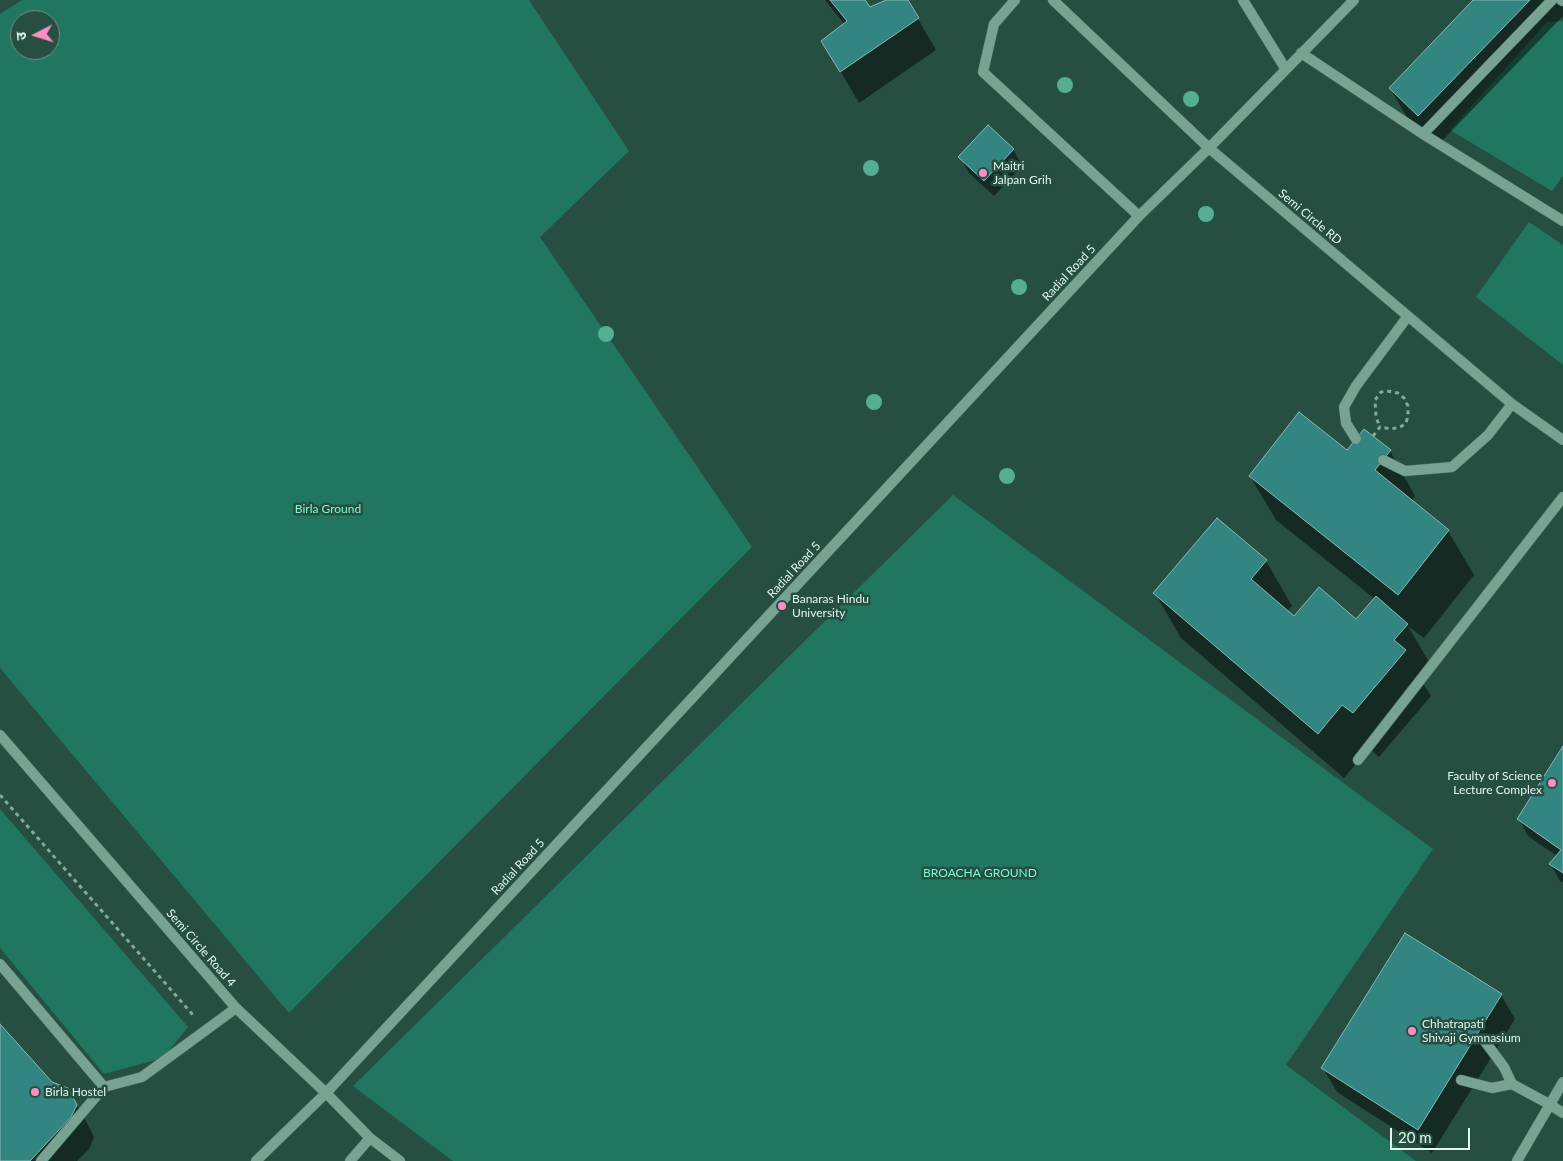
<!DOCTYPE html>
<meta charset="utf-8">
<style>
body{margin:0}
#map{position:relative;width:1563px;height:1161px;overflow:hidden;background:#264f41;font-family:Lato,"Noto Sans Devanagari",sans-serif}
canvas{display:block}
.north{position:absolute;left:10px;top:10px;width:50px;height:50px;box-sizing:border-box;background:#264f41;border:1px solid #709286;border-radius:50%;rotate:265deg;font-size:14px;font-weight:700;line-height:20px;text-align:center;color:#e0f6ee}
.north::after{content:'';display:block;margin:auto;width:18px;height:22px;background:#fb8fc4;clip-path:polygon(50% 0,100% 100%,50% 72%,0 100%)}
.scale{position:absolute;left:1390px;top:1128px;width:80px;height:22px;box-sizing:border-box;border:2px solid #e0f6ee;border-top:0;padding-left:6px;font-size:15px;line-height:18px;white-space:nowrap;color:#e0f6ee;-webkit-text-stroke:4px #264f41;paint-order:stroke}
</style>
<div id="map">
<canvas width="1563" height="1161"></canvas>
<div class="north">उ</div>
<div class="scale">20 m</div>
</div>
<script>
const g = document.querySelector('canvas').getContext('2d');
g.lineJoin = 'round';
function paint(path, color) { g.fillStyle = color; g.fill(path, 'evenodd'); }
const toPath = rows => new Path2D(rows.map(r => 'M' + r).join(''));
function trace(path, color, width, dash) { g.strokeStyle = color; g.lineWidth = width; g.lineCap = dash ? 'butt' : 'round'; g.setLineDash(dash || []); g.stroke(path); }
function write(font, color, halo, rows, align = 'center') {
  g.font = font + ' Lato,sans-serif'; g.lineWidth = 5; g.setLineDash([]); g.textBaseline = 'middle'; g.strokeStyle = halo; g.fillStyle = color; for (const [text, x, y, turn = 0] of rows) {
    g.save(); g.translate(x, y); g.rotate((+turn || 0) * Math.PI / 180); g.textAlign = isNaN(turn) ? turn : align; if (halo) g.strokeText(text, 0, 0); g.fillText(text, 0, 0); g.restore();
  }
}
paint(toPath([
 [22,0,529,0,629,151,540,237,752,547,289,1013,0,668,0,14],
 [20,20,50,20,50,50,20,50],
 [1563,21,1563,176,1552,191,1450,130,1547,22],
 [1529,222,1563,245,1563,365,1476,297],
 [953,495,1433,849,1286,1065,1416,1161,453,1161,353,1086],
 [0,809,188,1027,163,1058,104,1074,0,948]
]), '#21765f');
paint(toPath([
 [825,0,863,0,870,9,889,0,907,0,936,50,859,103,823,41,845,25],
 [1475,0,1563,0,1563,16,1436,147,1408,119,1390,88],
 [1013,149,1022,166,994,196,969,173,960,157],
 [1390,451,1415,496,1411,501,1448,531,1474,575,1424,638,1408,626,1433,669,1422,682,1431,696,1379,757,1369,748,1344,778,1181,638,1155,593,1217,519,1266,561,1292,606,1287,611,1295,618,1356,621,1375,599,1276,520,1250,476,1347,452],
 [1563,748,1563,882,1560,881,1551,865,1557,856,1528,836,1519,819],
 [1501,995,1515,1019,1432,1153,1337,1092,1323,1068],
 [0,1026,51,1083,67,1089,86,1121,94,1137,89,1149,77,1161,0,1161]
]), '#0007');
const building = toPath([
 [830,0,865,0,870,7,886,0,908,0,919,18,840,72,821,41,847,21,830,0],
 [1473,0,1530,0,1418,116,1389,88,1473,0],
 [988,125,1014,149,984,181,958,157,988,125],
 [1299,412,1347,450,1364,429,1391,450,1375,470,1449,530,1398,595,1249,476,1299,412],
 [1217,518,1267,560,1251,579,1294,616,1319,587,1356,619,1376,596,1408,624,1394,640,1406,650,1353,713,1342,705,1318,734,1153,593,1217,518],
 [1563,746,1563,873,1549,864,1561,850,1517,819,1563,746],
 [1405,933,1502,994,1418,1130,1321,1068,1405,933],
 [0,1024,52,1082,68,1088,77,1105,71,1117,30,1161,0,1161,0,1024]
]);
paint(building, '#328580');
trace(building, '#89b9b5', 1);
const lane = toPath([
 [1015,0,994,24,983,72,1139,216],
 [1053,0,1209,148,1512,404,1563,440],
 [1243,0,1285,68],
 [1561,0,1563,1],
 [1301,53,1423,134,1563,221],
 [1423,134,1552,0],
 [1356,439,1346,423,1344,407,1356,386,1408,316],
 [1383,460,1405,471,1452,467,1488,435,1512,404],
 [0,735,236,1008,326,1093,370,1138,400,1161],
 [1358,760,1563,497],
 [0,964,104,1087,142,1077,236,1008],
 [1483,1039,1504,1067,1512,1084,1549,1104,1563,1113],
 [1461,1080,1492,1088,1512,1084],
 [41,1161,104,1087],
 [256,1161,326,1093,1139,216,1209,148,1354,0],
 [350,1161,370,1138],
 [1517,1161,1563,1082]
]);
trace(lane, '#4a6e63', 11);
trace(toPath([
 [1373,436,1380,427,1392,429,1402,426,1406,423,1408,416,1408,406,1404,398,1398,393,1387,391,1381,392,1375,400,1376,417,1380,427],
 [0,795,194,1016]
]), '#88a79c', 3, [4, 4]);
trace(lane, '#78a292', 10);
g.fillStyle = '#54ae91';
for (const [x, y] of [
 [1065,85],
 [1191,99],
 [871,168],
 [1206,214],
 [1019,287],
 [606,334],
 [874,402],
 [1007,476]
]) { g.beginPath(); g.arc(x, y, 8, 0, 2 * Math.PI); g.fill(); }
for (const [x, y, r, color] of [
 [983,173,5,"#fb8fc4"],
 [782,606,5,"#fb8fc4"],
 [1552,783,5,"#fb8fc4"],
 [1412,1031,5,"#fb8fc4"],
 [35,1092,5,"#fb8fc4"]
]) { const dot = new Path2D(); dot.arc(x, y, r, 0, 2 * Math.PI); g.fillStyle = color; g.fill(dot); trace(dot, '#264f41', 2); }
write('12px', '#e0f6ee', '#264f41', [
 ["Maitri",993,166],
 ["Jalpan Grih",993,180],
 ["Banaras Hindu",792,599],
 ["University",792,613],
 ["Faculty of Science",1542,776,"right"],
 ["Lecture Complex",1542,790,"right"],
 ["Chhatrapati",1422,1024],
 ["Shivaji Gymnasium",1422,1038],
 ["Birla Hostel",45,1092]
], 'left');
write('12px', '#e0f6ee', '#264f41', [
 ["Semi Circle RD",1310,217,40],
 ["Radial Road 5",1069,273,-47],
 ["Radial Road 5",794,570,-47],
 ["Radial Road 5",518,867,-47],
 ["Semi Circle Road 4",201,948,49]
]);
write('12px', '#7afcd3', '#264f41', [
 ["Birla Ground",328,509],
 ["BROACHA GROUND",980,873]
]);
</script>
